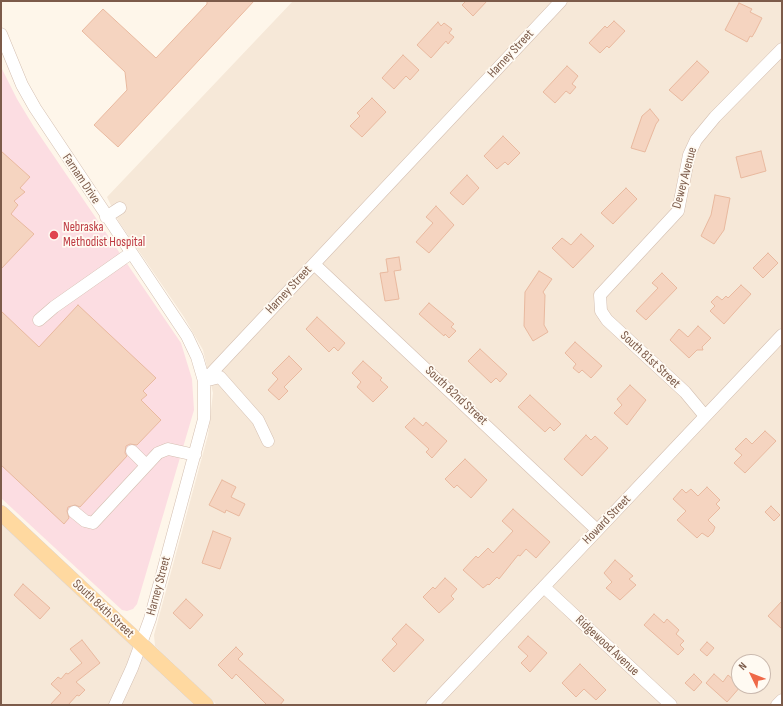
<!DOCTYPE html>
<style>
body{margin:0}
#map{position:relative;width:783px;height:706px;overflow:hidden;background:#fef6ea;font-family:"Sofia Sans Condensed",sans-serif}
canvas{display:block}
.frame{position:absolute;inset:0;border:2px solid #7c5b4a;pointer-events:none}
.north{position:absolute;left:731px;top:654px;width:40px;height:40px;box-sizing:border-box;background:#fffaf2;border:1px solid #cbbaaf;border-radius:50%;rotate:313deg;font-size:11px;font-weight:700;line-height:16px;text-align:center;color:#7c5b4a}
.north::after{content:'';display:block;margin:auto;width:14px;height:18px;background:#ef6949;clip-path:polygon(50% 0,100% 100%,50% 72%,0 100%)}
</style>
<div id="map">
<canvas width="783" height="706"></canvas>
<div class="frame"></div>
<div class="north">N</div>
</div>
<script>
const g = document.querySelector('canvas').getContext('2d');
g.lineJoin = 'round';
function paint(path, color) { g.fillStyle = color; g.fill(path, 'evenodd'); }
const toPath = rows => new Path2D(rows.map(r => 'M' + r).join(''));
function trace(path, color, width, dash) { g.strokeStyle = color; g.lineWidth = width; g.lineCap = dash ? 'butt' : 'round'; g.setLineDash(dash || []); g.stroke(path); }
function write(font, color, halo, rows, align = 'center') {
  g.font = font + ' "Sofia Sans Condensed",sans-serif'; g.lineWidth = 3.5; g.setLineDash([]); g.textBaseline = 'middle'; g.strokeStyle = halo; g.fillStyle = color; for (const [text, x, y, turn = 0] of rows) {
    g.save(); g.translate(x, y); g.rotate((+turn || 0) * Math.PI / 180); g.textAlign = isNaN(turn) ? turn : align; if (halo) g.strokeText(text, 0, 0); g.fillText(text, 0, 0); g.restore();
  }
}
paint(toPath([
 [293,1,782,1,782,705,217,705,155,646,154,635,208,435,213,393,203,350,184,317,119,222,107,197],
 [739,662,763,662,763,686,739,686],
 [1,524,31,551,194,705,1,705]
]), '#f6e8d8');
paint(toPath([
 [1,67,17,99,34,127,181,343,192,379,194,410,137,604,133,609,127,611,122,610,1,498]
]), '#fcdde2');
const building = toPath([
 [207,1,254,1,118,147,94,125,127,90,125,72,82,31,103,9,156,58,207,4,207,1],
 [466,1,487,1,473,16,462,5,466,1],
 [739,3,752,9,750,12,762,18,755,32,752,37,750,36,747,42,725,30,739,3],
 [614,21,625,31,609,48,607,46,600,53,589,43,605,26,607,28,614,21],
 [438,22,441,26,444,23,452,29,449,33,454,37,448,44,446,41,431,58,417,45,438,22],
 [403,55,419,70,410,80,406,76,394,89,382,78,403,55],
 [697,61,709,72,682,101,669,90,697,61],
 [567,66,578,76,572,84,576,87,570,94,566,91,555,103,543,92,567,66],
 [372,98,386,112,362,137,350,126,360,116,357,113,372,98],
 [650,109,659,120,656,124,645,152,631,148,642,116,650,109],
 [503,136,520,153,508,165,505,162,497,169,484,156,503,136],
 [1,151,30,177,20,188,25,192,14,201,18,205,11,214,34,234,1,269,1,151],
 [761,151,766,171,741,178,736,157,761,151],
 [467,175,479,188,463,205,450,193,467,175],
 [626,188,637,199,613,224,601,213,626,188],
 [715,195,730,198,724,230,714,244,701,236,711,215,715,195],
 [436,206,454,225,429,253,416,242,433,223,426,217,436,206],
 [581,234,594,246,573,268,552,248,562,238,571,245,581,234],
 [768,253,778,263,763,278,753,268,768,253],
 [399,257,401,270,394,271,399,299,385,301,380,273,388,272,386,259,399,257],
 [539,271,552,279,543,292,545,295,544,325,548,332,533,341,524,326,525,292,539,271],
 [662,273,677,288,646,320,636,311,658,288,652,283,662,273],
 [741,285,751,294,724,324,710,311,715,306,711,302,717,296,722,300,726,296,728,298,741,285],
 [429,303,454,324,451,327,456,331,449,338,445,334,444,336,419,314,429,303],
 [78,305,156,378,143,391,147,395,141,400,161,420,137,445,130,444,126,446,125,453,127,456,80,507,75,505,68,507,67,511,69,518,64,524,1,465,1,311,39,347,78,305],
 [317,317,345,343,338,351,334,347,329,352,306,329,317,317],
 [698,326,711,338,702,347,703,350,697,350,689,358,670,340,679,329,688,337,698,326],
 [575,342,602,366,591,378,582,370,579,373,573,368,576,364,565,353,575,342],
 [480,349,507,374,500,382,496,378,491,383,468,361,480,349],
 [289,356,302,369,284,387,288,391,279,400,268,390,278,379,272,373,289,356],
 [363,361,382,378,380,380,388,387,373,402,357,387,361,382,352,373,363,361],
 [630,385,646,400,627,425,614,413,622,405,617,399,630,385],
 [530,395,561,424,554,431,550,427,545,432,518,407,530,395],
 [414,418,423,426,426,422,447,441,432,458,426,452,429,449,405,427,414,418],
 [765,431,776,441,745,473,734,463,742,455,735,449,746,438,752,444,765,431],
 [586,435,591,440,595,436,608,448,582,476,564,459,586,435],
 [465,459,487,480,471,498,457,485,454,488,445,479,465,459],
 [222,480,236,487,231,497,245,504,239,516,226,510,225,513,209,505,222,480],
 [707,487,720,500,716,504,720,508,708,520,715,527,713,532,708,537,702,533,697,538,677,520,686,511,673,499,682,489,686,493,691,489,698,496,707,487],
 [771,506,780,515,774,521,765,512,771,506],
 [513,509,550,542,536,558,526,549,520,556,518,555,499,579,497,577,489,585,488,584,483,588,463,570,476,556,478,558,488,548,493,553,513,531,502,521,513,509],
 [213,531,231,538,220,569,202,563,213,531],
 [615,560,633,576,629,579,636,585,620,600,606,588,612,582,604,573,615,560],
 [445,578,457,589,451,596,454,599,439,613,423,597,433,587,435,589,445,578],
 [23,584,50,608,40,619,14,595,23,584],
 [186,599,203,615,190,629,173,613,186,599],
 [782,601,782,629,768,616,782,601],
 [654,614,664,623,667,619,679,630,676,634,684,641,680,645,684,649,678,655,644,625,654,614],
 [406,624,424,640,394,672,382,660,397,644,392,639,406,624],
 [528,636,547,653,530,672,521,663,528,656,518,647,528,636],
 [82,640,100,663,76,682,85,690,79,696,77,695,68,705,50,705,61,693,51,684,58,677,61,679,66,673,68,674,82,663,70,649,82,640],
 [707,642,714,648,707,656,700,650,707,642],
 [236,647,243,654,238,659,284,700,280,705,267,705,236,674,232,679,218,665,236,647],
 [580,664,606,690,596,700,584,689,576,697,562,683,580,664],
 [694,674,702,682,694,691,685,683,694,674],
 [714,674,723,682,728,675,741,686,727,702,706,683,714,674]
]);
paint(building, '#f5d4c0');
trace(building, '#e9b99f', 1);
const minor = toPath([
 [1,34,22,85,35,108,187,336,197,357,204,381,204,419,200,434,150,619,132,668,115,705],
 [106,217,120,208],
 [314,264,597,530],
 [39,320,54,307,131,253],
 [204,381,561,1],
 [204,381,220,377,258,420,268,441],
 [705,416,685,392,607,320,601,311,600,295,678,211,689,155,696,140,715,117,782,49],
 [132,451,146,465],
 [74,512,85,521,93,523,158,453,168,449,195,455],
 [544,587,671,705],
 [432,705,782,335],
 [777,705,782,700]
]);
const major = toPath([
 [1,513,206,705]
]);
trace(minor, '#d4bfb1', 13);
trace(major, '#ddd4d0', 16);
trace(minor, '#fff', 12);
trace(major, '#ffd9a0', 15);
for (const [x, y, r, color] of [
 [54,235,5,"#e0444e"]
]) { const dot = new Path2D(); dot.arc(x, y, r, 0, 2 * Math.PI); g.fillStyle = color; g.fill(dot); trace(dot, '#fffaf2', 1.5); }
write('13px', '#7c5b4a', '#fffaf2', [
 ["Harney Street",511,54,-47],
 ["Dewey Avenue",685,178,-75],
 ["Farnam Drive",81,179,56],
 ["Harney Street",289,290,-47],
 ["South 81st Street",650,360,43],
 ["South 82nd Street",456,396,43],
 ["Howard Street",607,520,-46],
 ["Harney Street",159,586,-75],
 ["South 84th Street",103,609,43],
 ["Ridgewood Avenue",607,646,43]
]);
write('13px', '#be3a42', '#fffaf2', [
 ["Nebraska",63,228],
 ["Methodist Hospital",63,243]
], 'left');
</script>
